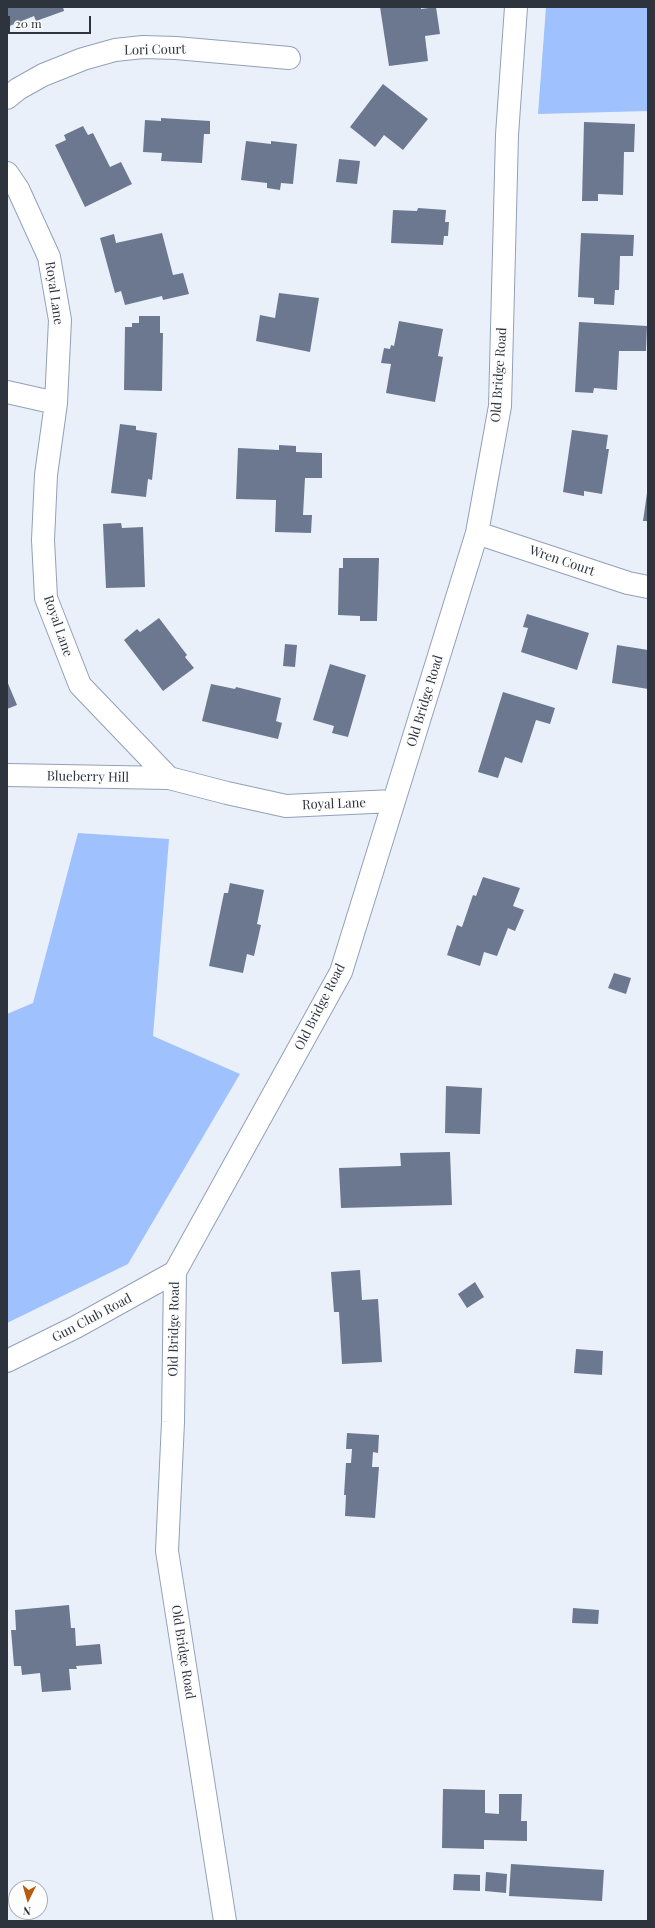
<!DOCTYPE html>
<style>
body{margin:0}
#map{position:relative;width:655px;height:1928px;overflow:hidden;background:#eaf0fa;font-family:"Playfair Display",serif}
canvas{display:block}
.frame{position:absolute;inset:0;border:8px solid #2e343e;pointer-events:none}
.north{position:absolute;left:8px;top:1880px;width:40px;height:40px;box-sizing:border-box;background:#fdfdfd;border:1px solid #aaadb1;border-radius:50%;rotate:185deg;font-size:11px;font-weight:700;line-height:16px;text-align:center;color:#2e343e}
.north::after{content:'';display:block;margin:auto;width:14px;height:18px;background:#b95b0c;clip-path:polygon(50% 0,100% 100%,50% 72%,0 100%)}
.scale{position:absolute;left:8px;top:16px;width:83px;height:18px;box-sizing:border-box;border:2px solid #2e343e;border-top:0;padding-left:5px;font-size:12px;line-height:14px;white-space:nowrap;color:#2e343e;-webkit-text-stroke:3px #fdfdfd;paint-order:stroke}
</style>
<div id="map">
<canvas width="655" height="1928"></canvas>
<div class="frame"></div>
<div class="north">N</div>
<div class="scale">20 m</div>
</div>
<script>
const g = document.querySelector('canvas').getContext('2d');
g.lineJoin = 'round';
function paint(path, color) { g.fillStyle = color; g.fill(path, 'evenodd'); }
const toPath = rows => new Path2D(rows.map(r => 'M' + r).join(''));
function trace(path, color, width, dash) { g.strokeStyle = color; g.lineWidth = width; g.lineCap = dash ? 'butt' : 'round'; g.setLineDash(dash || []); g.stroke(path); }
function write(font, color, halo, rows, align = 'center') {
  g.font = font + ' "Playfair Display",serif'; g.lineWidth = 4; g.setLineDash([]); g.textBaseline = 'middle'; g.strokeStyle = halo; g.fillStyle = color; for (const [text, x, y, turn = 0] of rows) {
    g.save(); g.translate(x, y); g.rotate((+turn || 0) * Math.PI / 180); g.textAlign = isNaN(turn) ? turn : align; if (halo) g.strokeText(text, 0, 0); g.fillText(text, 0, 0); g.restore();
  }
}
paint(toPath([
 [546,7,648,7,648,111,538,114],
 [78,833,169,839,153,1036,240,1074,128,1264,7,1323,7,1014,33,1003]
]), '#9fc1fe');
paint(toPath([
 [7,7,63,7,64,11,36,21,34,16,7,27],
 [380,7,421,7,421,9,436,7,440,34,425,36,428,61,389,66],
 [383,84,428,119,403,150,384,135,375,147,350,127],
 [161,118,210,121,210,134,204,134,202,163,161,161,162,153,143,152,145,120,161,121],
 [584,122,635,124,634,152,624,152,623,195,598,194,598,201,582,201],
 [83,126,88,135,93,133,110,167,121,162,132,184,85,207,55,145,66,140,64,135],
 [246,141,271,144,271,141,297,144,293,184,281,183,280,190,267,188,267,183,241,180],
 [339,159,360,161,357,184,336,182],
 [418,208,446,210,445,222,449,222,448,236,444,236,443,245,391,243,393,210,417,211],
 [162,233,173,275,183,273,189,294,163,300,162,296,125,305,121,291,115,293,100,238,114,234,116,243],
 [581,233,634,235,633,256,620,256,619,290,615,290,614,305,594,304,594,298,578,297],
 [279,293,319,298,310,352,256,341,260,315,275,318],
 [139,316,160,316,160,333,163,333,162,391,124,390,125,327,132,327,132,323,139,323],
 [399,321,443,329,438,356,443,357,435,402,386,393,391,364,381,363,384,348,390,349,391,345,394,346],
 [579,322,647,326,646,351,619,351,617,390,594,388,593,393,575,392],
 [120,424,136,426,136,430,157,433,152,480,148,479,146,497,111,493],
 [572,430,608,435,606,449,609,449,602,494,584,491,584,496,563,492],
 [279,445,296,446,296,452,322,453,322,478,305,478,303,515,312,515,311,533,275,532,276,500,236,499,238,448,279,450],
 [647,493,648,494,648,521,643,521],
 [121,523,122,528,143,527,145,587,106,588,103,524],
 [343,558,379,558,377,621,360,621,360,616,338,615,339,568,343,568],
 [527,614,589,633,577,670,521,652,528,628,523,627],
 [159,618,187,655,185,657,194,668,163,691,124,640,137,629,140,632],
 [285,644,297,645,295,667,283,666],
 [617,645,648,650,648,689,612,683],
 [330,664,366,675,348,737,332,733,334,726,313,720],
 [7,681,17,705,7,709],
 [211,684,235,689,236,687,281,698,276,721,282,723,278,739,202,721],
 [503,692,555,708,550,724,536,720,522,763,505,757,498,778,478,772],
 [483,877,520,888,513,906,524,910,515,931,508,928,497,956,484,952,480,966,447,955,457,925,462,927,473,895,476,896],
 [230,883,264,890,257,924,261,925,254,956,247,954,243,973,209,966,224,893,228,893],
 [614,973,631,978,626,994,608,988],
 [446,1086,482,1088,480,1134,445,1133],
 [450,1152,452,1205,341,1208,339,1168,401,1166,400,1153],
 [360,1270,362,1300,378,1299,382,1362,342,1364,339,1312,334,1312,331,1272],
 [475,1282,484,1297,467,1308,458,1294],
 [576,1349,603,1351,602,1375,574,1373],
 [347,1433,379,1435,378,1453,373,1452,372,1467,379,1467,375,1518,345,1516,346,1495,344,1495,346,1463,351,1463,352,1449,346,1449],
 [69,1605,71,1628,75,1628,76,1646,100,1644,102,1664,76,1666,77,1669,69,1669,71,1690,42,1692,40,1673,22,1675,21,1666,14,1666,11,1630,16,1630,15,1610],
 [573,1608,599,1610,598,1624,572,1623],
 [443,1789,485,1790,485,1813,499,1814,499,1794,522,1794,521,1821,527,1821,527,1841,484,1840,484,1849,442,1848],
 [511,1864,604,1870,602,1901,509,1896],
 [486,1872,507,1874,506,1893,485,1891],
 [454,1874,480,1875,480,1891,453,1890]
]), '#6b788f');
const minor = toPath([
 [7,98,18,89,43,75,83,59,115,50,143,47,176,48,289,58],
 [7,173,18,189,49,257,60,320,56,403,46,475,43,540,46,598,80,685,169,778,227,793,286,806,393,801],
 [7,392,56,403],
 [477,533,628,583,648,587],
 [7,775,169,778],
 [7,1361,76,1327,175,1272],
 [225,1921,167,1551,173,1422,175,1272,341,972,477,533,500,406,507,135,516,7]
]);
trace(minor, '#92a0b8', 24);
trace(minor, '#fff', 22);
write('13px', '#2e343e', '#fdfdfd', [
 ["Lori Court",155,50,-1],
 ["Royal Lane",54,293,82],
 ["Old Bridge Road",499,375,-86],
 ["Wren Court",562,561,19],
 ["Royal Lane",58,626,71],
 ["Old Bridge Road",425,701,-73],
 ["Blueberry Hill",88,777,1],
 ["Royal Lane",334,804,-2],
 ["Old Bridge Road",320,1007,-63],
 ["Gun Club Road",92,1318,-28],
 ["Old Bridge Road",174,1329,-89],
 ["Old Bridge Road",183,1652,81]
]);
</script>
